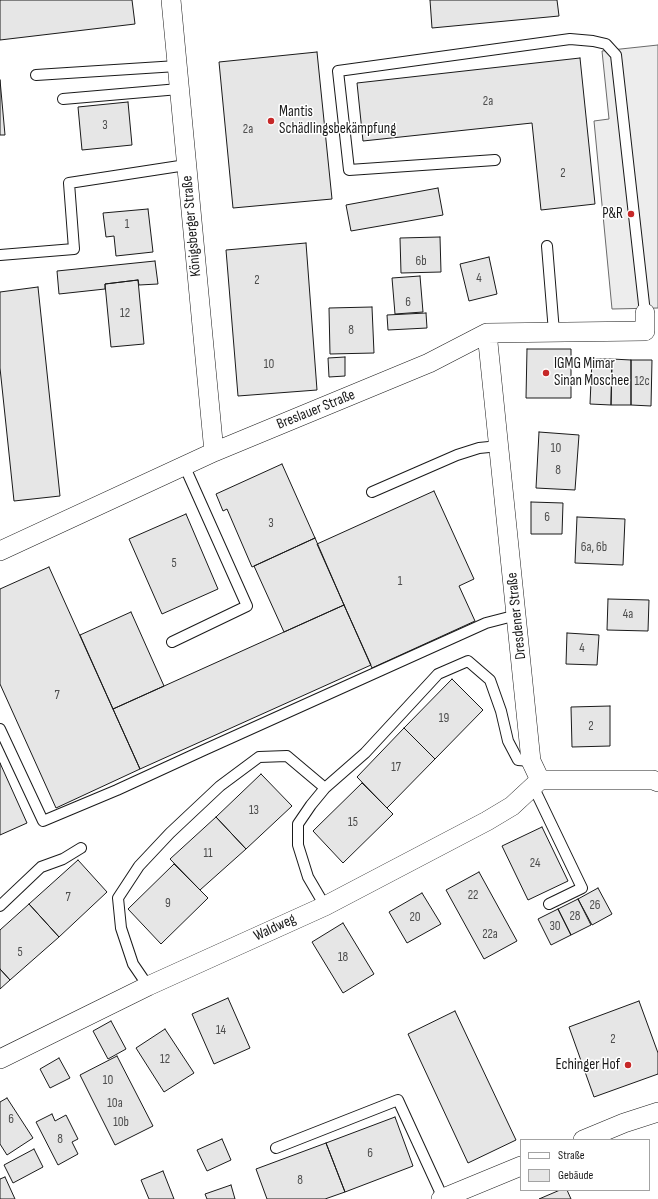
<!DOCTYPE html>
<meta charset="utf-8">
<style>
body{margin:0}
#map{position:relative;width:658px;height:1199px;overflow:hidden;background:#fff;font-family:"Sofia Sans Condensed",sans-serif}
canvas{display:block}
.legend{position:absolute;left:520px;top:1139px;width:130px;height:52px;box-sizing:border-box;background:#fff;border:1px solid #a3a3a3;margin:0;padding:5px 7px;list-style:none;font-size:12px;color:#1a1a1a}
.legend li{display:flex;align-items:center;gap:8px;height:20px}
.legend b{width:20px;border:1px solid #a3a3a3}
</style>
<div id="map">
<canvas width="658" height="1199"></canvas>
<ul class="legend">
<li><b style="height:5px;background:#fff"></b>Straße</li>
<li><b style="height:11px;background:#e6e6e6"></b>Gebäude</li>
</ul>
</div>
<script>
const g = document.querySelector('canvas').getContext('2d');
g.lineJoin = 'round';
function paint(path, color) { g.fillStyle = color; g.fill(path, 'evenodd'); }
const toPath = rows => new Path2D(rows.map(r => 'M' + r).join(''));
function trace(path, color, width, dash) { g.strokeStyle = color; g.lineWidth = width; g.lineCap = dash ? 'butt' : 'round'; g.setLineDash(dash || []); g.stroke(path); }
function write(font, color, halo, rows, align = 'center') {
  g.font = font + ' "Sofia Sans Condensed",sans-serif'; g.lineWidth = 3; g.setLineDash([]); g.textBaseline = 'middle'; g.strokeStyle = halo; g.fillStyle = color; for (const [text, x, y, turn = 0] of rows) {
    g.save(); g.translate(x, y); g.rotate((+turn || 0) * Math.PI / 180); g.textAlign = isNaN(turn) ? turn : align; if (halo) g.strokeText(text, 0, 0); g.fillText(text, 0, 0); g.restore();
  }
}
const parking = toPath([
 [658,45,658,308,612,309,594,121,609,119,602,51,658,45]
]);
paint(parking, '#ededed');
trace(parking, '#6a6a6a', 1);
const building = toPath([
 [0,0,132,0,135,24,0,40,0,0],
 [430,0,557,0,559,16,432,28,430,0],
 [317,52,332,199,233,208,219,62,317,52],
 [580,58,595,204,541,210,532,123,363,141,357,83,580,58],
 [0,80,5,135,0,135,0,80],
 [128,102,132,145,82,150,78,107,128,102],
 [438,188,443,215,351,231,346,205,438,188],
 [148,209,153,252,116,256,114,236,106,237,103,213,148,209],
 [440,237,441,272,401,273,400,238,440,237],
 [306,243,317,390,238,396,226,250,306,243],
 [489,257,497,294,469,301,460,264,489,257],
 [155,261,158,284,139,285,138,280,105,284,105,289,59,294,57,271,155,261],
 [420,276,423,312,395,314,392,278,420,276],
 [138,280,144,344,111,347,105,284,138,280],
 [38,287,60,496,14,501,0,368,0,292,38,287],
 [372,307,374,353,330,354,329,308,372,307],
 [426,313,427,328,388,330,387,315,426,313],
 [527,349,571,349,571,398,526,398,527,349],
 [345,357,345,376,329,377,328,358,345,357],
 [592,359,612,359,611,405,590,404,592,359],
 [612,359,631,360,631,405,611,405,612,359],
 [631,360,652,360,651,406,631,405,631,360],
 [539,432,579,435,575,490,536,488,539,432],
 [282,464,315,538,252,567,227,509,223,511,216,494,282,464],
 [434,491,474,579,459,586,475,621,372,668,317,544,434,491],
 [531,502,563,503,562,534,531,534,531,502],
 [186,514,218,589,162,614,129,539,186,514],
 [577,517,625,519,623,565,575,563,577,517],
 [315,538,344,605,284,632,254,566,315,538],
 [49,567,140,769,56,808,0,684,0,589,49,567],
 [608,599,649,600,648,631,607,630,608,599],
 [344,605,371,665,140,769,113,709,344,605],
 [131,612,164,686,113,709,80,635,131,612],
 [567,633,599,635,597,665,566,664,567,633],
 [452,679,483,710,435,759,404,728,452,679],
 [610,706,610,746,572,747,571,707,610,706],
 [404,728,435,759,387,808,357,777,404,728],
 [0,763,27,823,0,835,0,763],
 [261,774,292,806,246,849,216,817,261,774],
 [362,783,393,814,343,863,313,831,362,783],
 [216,817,246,849,200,890,170,859,216,817],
 [542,827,568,881,528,900,502,846,542,827],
 [78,860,107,892,59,937,29,904,78,860],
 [174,864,208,898,161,944,128,909,174,864],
 [479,872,517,941,484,959,446,890,479,872],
 [598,888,612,914,592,925,578,899,598,888],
 [422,893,441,924,407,943,389,912,422,893],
 [578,899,591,925,571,935,558,909,578,899],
 [29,904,59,937,10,980,0,969,0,930,29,904],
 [558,909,571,935,551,945,538,919,558,909],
 [343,923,374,974,343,993,312,942,343,923],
 [0,969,10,980,0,989,0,969],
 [228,998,250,1048,214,1064,192,1014,228,998],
 [639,1001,658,1053,658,1074,594,1097,569,1027,639,1001],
 [455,1011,516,1140,468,1163,408,1034,455,1011],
 [111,1021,126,1049,108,1059,93,1031,111,1021],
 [165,1029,194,1073,164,1092,136,1048,165,1029],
 [117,1056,153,1126,115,1145,80,1075,117,1056],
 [59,1058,70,1078,50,1088,40,1069,59,1058],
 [7,1098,33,1138,7,1155,0,1144,0,1102,7,1098],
 [52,1114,55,1121,66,1115,78,1139,72,1142,78,1154,58,1165,36,1122,52,1114],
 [395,1117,413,1166,345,1192,326,1143,395,1117],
 [222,1139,231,1160,207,1171,197,1150,222,1139],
 [326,1143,345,1192,325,1199,267,1199,256,1169,326,1143],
 [34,1149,43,1167,13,1183,4,1165,34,1149],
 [163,1171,174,1199,149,1199,141,1180,163,1171],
 [5,1177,15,1199,0,1199,0,1179,5,1177],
 [231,1185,235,1199,207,1199,205,1194,231,1185],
 [560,1190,567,1190,571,1199,539,1199,560,1190]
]);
paint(building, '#e6e6e6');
trace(building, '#1a1a1a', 1);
const service = toPath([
 [36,75,177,66],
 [63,99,179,89],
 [495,160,349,170,338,71,570,39,593,41,606,44,616,55,645,313],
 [547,246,554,332],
 [0,255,74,249,69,183,186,165],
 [372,492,457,455,479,448,499,446],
 [172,642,247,606,184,465],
 [0,729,43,821,117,790,204,750,486,623,517,615],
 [533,786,582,888,549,904],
 [0,906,41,867,63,859,81,848],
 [325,906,308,877,298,845,298,824,311,805,325,788,365,753,438,674,468,661,490,680,501,711,508,741,518,760,531,761],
 [148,986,133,964,121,928,118,898,139,866,170,833,220,786,259,757,287,756,325,788],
 [276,1148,398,1100,443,1198]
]);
const minor = toPath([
 [171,0,214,452],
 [487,333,531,761,540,780],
 [0,551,214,452,429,363,487,333,645,331,645,313],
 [540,780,653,780,658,782],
 [0,1059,148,986,325,906,487,821,512,806,540,780],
 [583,1140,624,1123,658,1112],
 [441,1199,521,1166]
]);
trace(service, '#1a1a1a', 12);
trace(minor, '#1a1a1a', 20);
trace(service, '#fff', 10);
trace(minor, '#fff', 19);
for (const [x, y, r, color] of [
 [271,121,4,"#c62828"],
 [631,214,4,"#c62828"],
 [546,373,4,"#c62828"],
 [628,1065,4,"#c62828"]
]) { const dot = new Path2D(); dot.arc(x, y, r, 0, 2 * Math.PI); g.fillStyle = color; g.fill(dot); trace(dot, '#fff', 1.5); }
write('13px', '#4d4d4d', null, [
 ["2a",488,102],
 ["3",105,126],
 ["2a",248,130],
 ["2",563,174],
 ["1",127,225],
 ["6b",421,262],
 ["4",479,279],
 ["2",257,281],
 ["6",408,303],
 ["12",125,314],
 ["8",351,331],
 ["10",269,365],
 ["12c",642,382],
 ["10",556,449],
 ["8",558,471],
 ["6",547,518],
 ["3",271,524],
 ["6a, 6b",594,548],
 ["5",174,564],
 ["1",400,582],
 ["4a",628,615],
 ["4",582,649],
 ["7",57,696],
 ["19",444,719],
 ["2",591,727],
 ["17",396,768],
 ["13",254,811],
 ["15",353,823],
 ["11",208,854],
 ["24",535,864],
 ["22",473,896],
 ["7",68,898],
 ["9",168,904],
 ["26",595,906],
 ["28",575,917],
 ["20",415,918],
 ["30",555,927],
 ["22a",490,935],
 ["5",20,953],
 ["18",343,958],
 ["14",221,1031],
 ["2",613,1040],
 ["12",165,1060],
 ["10",108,1081],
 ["10a",115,1104],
 ["6",11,1120],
 ["10b",121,1123],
 ["8",60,1140],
 ["6",370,1154],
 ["8",300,1181]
]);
write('15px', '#1a1a1a', '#fff', [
 ["Mantis",279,112],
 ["Schädlingsbekämpfung",279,129],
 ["P&R",623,214,"right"],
 ["IGMG Mimar",554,364],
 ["Sinan Moschee",554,381],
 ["Echinger Hof",620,1065,"right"]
], 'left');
write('15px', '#1a1a1a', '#fff', [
 ["Königsberger Straße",192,226,-95],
 ["Breslauer Straße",316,410,-22],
 ["Dresdener Straße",517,616,-96],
 ["Waldweg",275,928,-25]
]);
</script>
